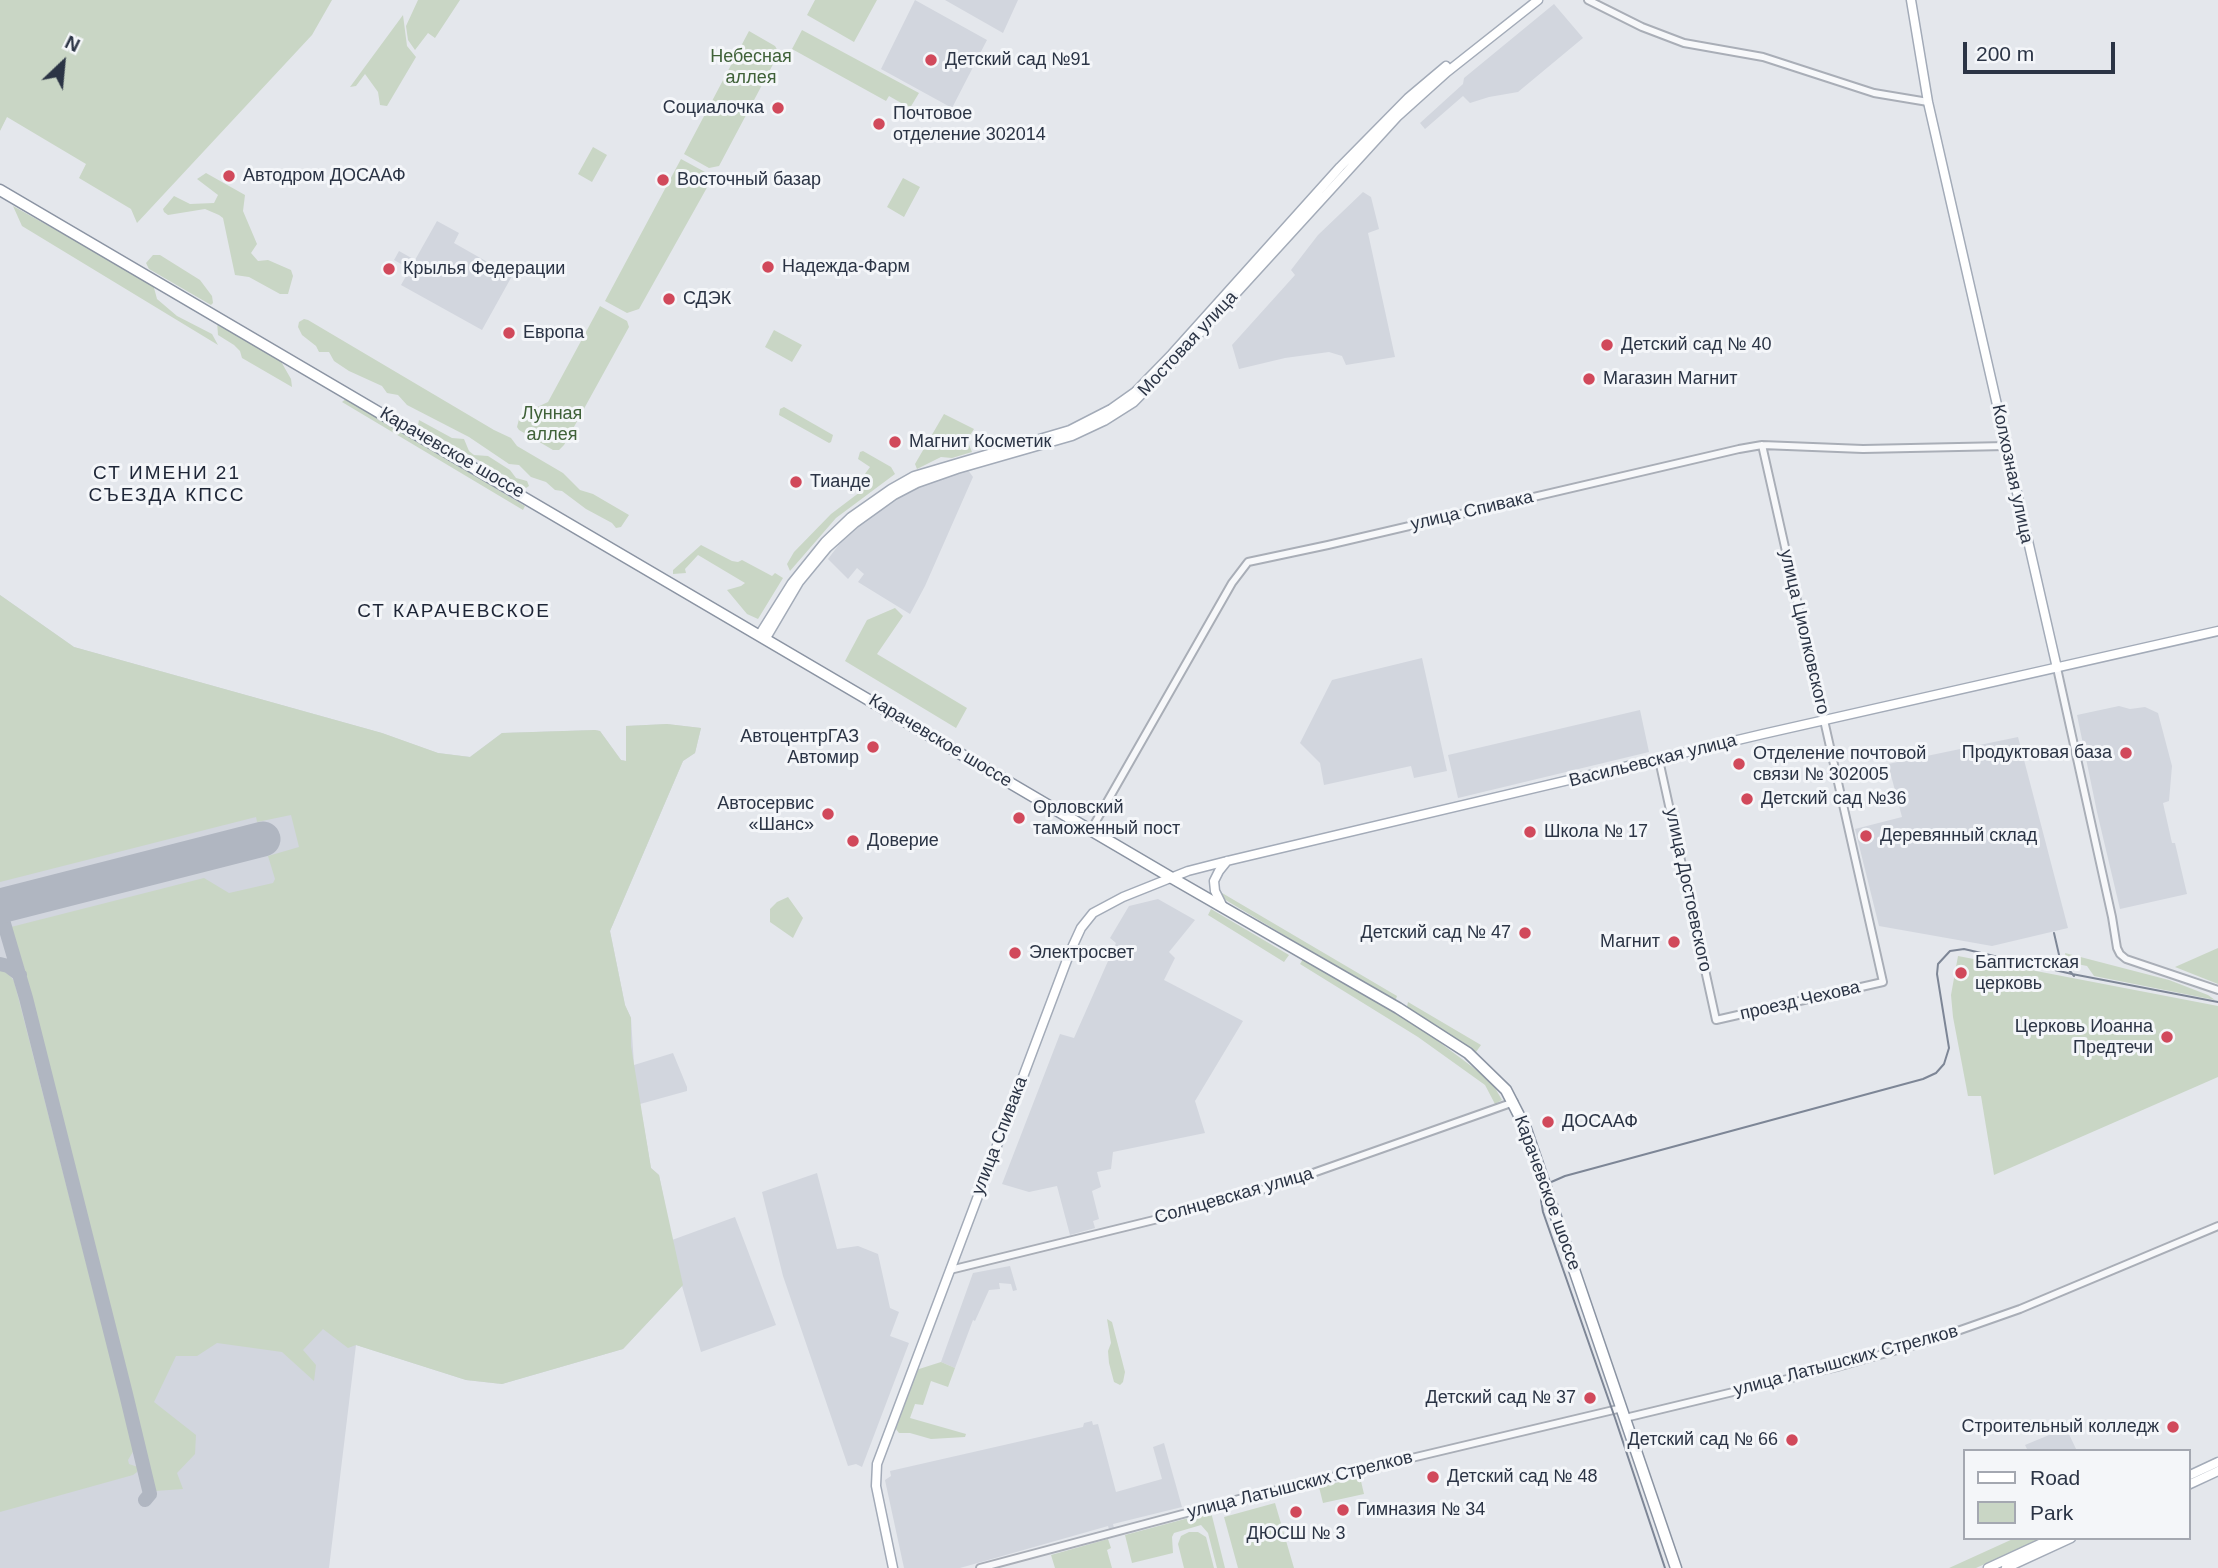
<!DOCTYPE html>
<meta charset="utf-8">
<style>
body{margin:0}
#map{position:relative;width:2218px;height:1568px;overflow:hidden;background:#e4e7ec;font-family:Arial,sans-serif}
canvas{display:block}
.legend{position:absolute;left:1963px;top:1449px;width:228px;height:91px;box-sizing:border-box;background:#f4f6f9;border:2px solid #a4a8b1;margin:0;padding:9px 12px;list-style:none;font-size:21px;color:#2b3445}
.legend li{display:flex;align-items:center;gap:14px;height:35px}
.legend b{width:35px;border:2px solid #a4a8b1}
.north{position:absolute;left:28px;top:28px;width:70px;height:70px;-webkit-text-stroke:5px #f4f6f9;paint-order:stroke;rotate:26deg;font-size:19px;font-weight:700;line-height:28px;text-align:center;color:#2b3445}
.north::after{content:'';display:block;margin:auto;width:24px;height:32px;background:#2b3445;clip-path:polygon(50% 0,100% 100%,50% 72%,0 100%)}
.scale{position:absolute;left:1963px;top:42px;width:152px;height:32px;box-sizing:border-box;border:4px solid #2b3445;border-top:0;padding-left:9px;font-size:21px;line-height:24px;white-space:nowrap;color:#2b3445;-webkit-text-stroke:5px #f4f6f9;paint-order:stroke}
</style>
<div id="map">
<canvas width="2218" height="1568"></canvas>
<ul class="legend">
<li><b style="height:9px;background:#fff"></b>Road</li>
<li><b style="height:19px;background:#c9d6c5"></b>Park</li>
</ul>
<div class="north">N</div>
<div class="scale">200 m</div>
</div>
<script>
const g = document.querySelector('canvas').getContext('2d');
g.lineJoin = 'round';
function paint(path, color) { g.fillStyle = color; g.fill(path, 'evenodd'); }
const toPath = rows => new Path2D(rows.map(r => 'M' + r).join(''));
function trace(path, color, width, dash) { g.strokeStyle = color; g.lineWidth = width; g.lineCap = dash ? 'butt' : 'round'; g.setLineDash(dash || []); g.stroke(path); }
function write(font, color, halo, rows, align = 'center') {
  g.font = font + ' Arial,sans-serif'; g.lineWidth = 6; g.setLineDash([]); g.textBaseline = 'middle'; g.strokeStyle = halo; g.fillStyle = color; for (const [text, x, y, turn = 0] of rows) {
    g.save(); g.translate(x, y); g.rotate((+turn || 0) * Math.PI / 180); g.textAlign = isNaN(turn) ? turn : align; if (halo) g.strokeText(text, 0, 0); g.fillText(text, 0, 0); g.restore();
  }
}
paint(toPath([
 [915,0,987,40,952,108,881,69],
 [945,0,1018,0,1003,33],
 [1554,4,1583,38,1518,92,1489,97,1470,103,1463,96,1425,129,1420,123,1463,84,1464,78],
 [1363,192,1371,197,1379,229,1368,233,1395,357,1346,365,1342,356,1329,352,1285,358,1239,369,1232,345,1295,275,1291,270,1318,235],
 [437,221,459,233,454,243,512,276,482,330,401,285,410,269,394,260,399,251,415,260],
 [968,470,973,477,925,586,910,614,858,582,864,574,857,568,848,579,828,559,841,542,866,520,913,489],
 [0,595,74,647,382,733,438,753,470,757,502,733,595,730,600,731,621,760,626,761,626,726,667,724,701,728,695,753,683,761,610,931,625,1005,631,1018,634,1065,673,1053,687,1087,687,1091,640,1104,651,1168,659,1175,672,1240,735,1217,776,1325,701,1352,682,1286,623,1349,502,1384,466,1380,356,1345,329,1568,0,1568],
 [1422,658,1447,771,1414,778,1411,766,1324,785,1320,763,1300,743,1332,680],
 [2119,706,2130,709,2145,707,2158,713,2172,766,2169,801,2163,803,2172,843,2175,843,2187,894,2120,909,2097,812,2077,715],
 [1640,710,1649,752,1458,798,1448,755],
 [2018,737,2068,928,1992,946,1879,926,1855,829,1902,817,1888,764],
 [1158,899,1195,920,1169,952,1175,958,1164,980,1243,1021,1195,1101,1205,1133,1113,1152,1111,1169,1097,1172,1101,1187,1092,1191,1099,1219,1093,1221,1095,1228,1070,1235,1057,1186,1029,1192,1002,1184,1060,1034,1074,1038,1116,943,1110,938,1129,906],
 [817,1173,837,1249,858,1246,878,1254,890,1308,899,1312,890,1336,909,1343,862,1467,856,1464,848,1466,783,1276,762,1192],
 [1010,1266,1017,1290,1013,1291,1011,1284,999,1283,1000,1289,989,1290,975,1321,973,1320,955,1368,941,1362,973,1273],
 [1092,1421,1093,1425,1098,1424,1116,1492,1162,1479,1153,1447,1164,1443,1182,1507,1113,1524,1114,1528,1109,1529,1108,1526,960,1568,904,1568,885,1480,891,1476,890,1471,1083,1427,1084,1423],
 [2066,1428,2077,1451,2028,1451,2025,1445]
]), '#d2d6de');
paint(toPath([
 [0,0,332,0,312,35,137,223,131,209,79,178,86,164,7,117,0,131],
 [418,0,460,0,435,38,428,33,415,50,408,40,406,26],
 [815,0,877,0,854,42,807,15],
 [403,15,407,46,416,57,387,106,380,105,378,92,365,74,356,86,350,87],
 [802,30,919,93,910,108,889,96,886,101,792,49],
 [749,31,775,46,779,53,719,166,709,168,684,154],
 [593,147,607,155,592,182,578,174],
 [681,159,705,172,709,184,639,309,627,313,605,301],
 [206,173,245,195,243,211,257,244,251,253,258,261,268,260,291,270,293,276,288,294,280,294,249,277,235,275,223,218,219,215,205,209,168,215,164,212,163,209,174,196,190,204,214,203,218,195,197,179],
 [903,178,920,187,904,217,887,207],
 [13,206,153,284,157,299,177,316,212,334,218,345,22,226],
 [153,255,160,255,200,280,212,296,213,303,211,305,149,269,146,263],
 [600,306,627,321,629,327,564,445,559,450,553,450,519,430,517,427,520,415,548,402],
 [304,319,308,320,494,430,511,438,517,446,563,473,580,490,593,494,629,515,621,527,616,528,612,523,586,509,562,491,555,490,546,482,531,477,519,465,509,464,469,437,407,405,398,395,387,393,382,386,349,371,334,361,329,352,319,352,316,346,302,335,298,327,299,322],
 [217,321,279,358,291,379,292,387,242,358,240,351,234,345,218,335],
 [774,330,802,345,792,362,765,347],
 [347,398,525,506,523,510,342,402],
 [784,407,833,435,831,442,829,443,779,415,780,409],
 [944,414,974,429,967,440,972,452,952,458,941,457,917,469,915,464],
 [419,420,452,438,464,439,469,451,474,455,488,456,510,470,516,478,527,481,529,486,526,488,418,425],
 [863,451,891,467,895,474,836,518,790,571,787,564,794,552,831,514,864,489,862,478,870,467,858,459,860,452],
 [701,545,732,561,738,562,742,560,772,576,775,573,783,578,758,619,747,614,727,590,741,586,745,583,698,555,685,569,686,573,673,574,673,570],
 [0,595,74,647,382,733,438,753,470,757,502,733,595,730,600,731,621,760,626,761,626,726,667,724,701,728,695,753,683,761,610,931,625,1005,631,1018,631,1046,651,1168,659,1175,683,1285,623,1349,502,1384,466,1380,356,1345,348,1348,323,1329,303,1350,316,1365,314,1381,282,1352,217,1343,197,1356,176,1356,154,1402,196,1435,195,1454,177,1473,183,1489,155,1491,11,927,204,878,229,893,273,883,275,879,268,856,299,847,291,815,257,822,256,817,0,882],
 [895,608,903,616,877,654,967,708,956,728,845,661,867,620],
 [1217,890,1397,996,1395,1002,1224,899],
 [788,897,803,918,793,938,770,922,770,909,777,902],
 [1211,909,1289,955,1284,962,1208,915],
 [2218,948,2218,984,2175,967],
 [2065,953,2169,980,2208,995,2215,1000,2094,976,2087,966,2067,962],
 [1958,956,2218,1006,2218,1077,1994,1175,1981,1096,1968,1096,1953,1017,1951,995],
 [1303,959,1422,1029,1491,1081,1502,1100,1495,1104,1485,1085,1418,1037,1300,964],
 [0,968,7,972,14,981,134,1450,128,1460,129,1464,138,1467,137,1472,133,1475,0,1512],
 [1408,1002,1481,1045,1476,1052,1407,1007],
 [1107,1319,1112,1322,1125,1372,1123,1382,1120,1385,1114,1382,1109,1363,1108,1351,1111,1343],
 [941,1362,955,1368,948,1387,931,1381,923,1405,915,1404,910,1418,966,1434,965,1437,931,1439,910,1433,899,1433,895,1428,916,1370],
 [1360,1477,1364,1494,1323,1503,1319,1487],
 [1275,1503,1294,1568,1238,1568,1224,1517],
 [1211,1512,1225,1568,1217,1568,1208,1533,1201,1525,1174,1533,1172,1537,1173,1553,1132,1563,1125,1535],
 [1189,1532,1198,1532,1206,1537,1214,1568,1184,1568,1178,1544,1181,1536],
 [2015,1538,2042,1538,1976,1568,1949,1568],
 [1108,1539,1111,1548,1107,1550,1112,1568,1055,1568,1051,1555]
]), '#c9d6c5');
trace(toPath([
 [0,910,26,998,126,1394,150,1494,145,1500],
 [0,964,8,966,20,975]
]), '#b0b6c1', 14);
trace(toPath([
 [0,906,263,839]
]), '#b0b6c1', 35);
const minor = toPath([
 [1588,0,1642,27,1684,43,1763,57,1874,93,1928,102],
 [2057,668,2112,917,2117,948,2120,954,2126,959,2218,990],
 [1659,760,1716,1020,1883,982,1762,445],
 [1091,830,1232,583,1248,562,1328,545,1739,449,1762,445,1863,449,2006,446],
 [950,1270,1162,1218,1279,1185,1514,1102],
 [1625,1418,1837,1367,1929,1341,2020,1309,2218,1226],
 [980,1568,1239,1499,1622,1408]
]);
const major = toPath([
 [1911,0,1928,102,2057,668],
 [760,634,792,583,825,542,851,517,891,489,914,476,1070,430,1111,409,1135,392,1172,354,1340,167,1408,98,1446,66],
 [766,638,799,582,827,548,855,523,894,495,917,483,957,469,1072,436,1104,421,1134,402,1176,359,1397,117,1447,72,1538,0],
 [1223,907,1215,891,1214,881,1219,871,1227,861],
 [2188,1476,2218,1462],
 [2188,1485,2218,1471],
 [893,1568,876,1486,877,1464,1070,952,1081,928,1093,913,1123,897,1188,871,1227,861,1763,734,2218,631],
 [1988,1568,2053,1538],
 [2006,1568,2071,1538]
]);
const highway = toPath([
 [0,190,1172,878,1398,1008,1468,1053,1506,1090,1526,1129,1676,1568]
]);
trace(minor, '#a9aeb7', 10);
trace(major, '#a3abb8', 11);
trace(highway, '#8b94a3', 13);
trace(minor, '#f7f8fa', 6);
trace(major, '#fff', 8);
trace(highway, '#fff', 10);
trace(toPath([
 [2054,933,2060,959,2074,976],
 [1665,1568,1615,1418,1543,1212,1541,1200,1549,1183,1565,1176,1923,1079,1936,1073,1944,1064,1949,1048,1937,974,1938,964,1950,951,1964,949,2072,974,2218,1002]
]), '#7d8696', 2);
for (const [x, y, r, color] of [
 [931,60,7,"#d1495b"],
 [778,108,7,"#d1495b"],
 [879,124,7,"#d1495b"],
 [229,176,7,"#d1495b"],
 [663,180,7,"#d1495b"],
 [768,267,7,"#d1495b"],
 [389,269,7,"#d1495b"],
 [669,299,7,"#d1495b"],
 [509,333,7,"#d1495b"],
 [1607,345,7,"#d1495b"],
 [1589,379,7,"#d1495b"],
 [895,442,7,"#d1495b"],
 [796,482,7,"#d1495b"],
 [873,747,7,"#d1495b"],
 [2126,753,7,"#d1495b"],
 [1739,764,7,"#d1495b"],
 [1747,799,7,"#d1495b"],
 [828,814,7,"#d1495b"],
 [1019,818,7,"#d1495b"],
 [1530,832,7,"#d1495b"],
 [1866,836,7,"#d1495b"],
 [853,841,7,"#d1495b"],
 [1525,933,7,"#d1495b"],
 [1674,942,7,"#d1495b"],
 [1015,953,7,"#d1495b"],
 [1961,973,7,"#d1495b"],
 [2167,1037,7,"#d1495b"],
 [1548,1122,7,"#d1495b"],
 [1590,1398,7,"#d1495b"],
 [2173,1427,7,"#d1495b"],
 [1792,1440,7,"#d1495b"],
 [1433,1477,7,"#d1495b"],
 [1343,1510,7,"#d1495b"],
 [1296,1512,7,"#d1495b"]
]) { const dot = new Path2D(); dot.arc(x, y, r, 0, 2 * Math.PI); g.fillStyle = color; g.fill(dot); trace(dot, '#f4f6f9', 2.5); }
write('18px', '#3f6138', '#f4f6f9', [
 ["Небесная",751,57],
 ["аллея",751,78],
 ["Лунная",552,414],
 ["аллея",552,435]
]);
write('18px', '#2b3445', '#f4f6f9', [
 ["Детский сад №91",945,60],
 ["Социалочка",764,108,"right"],
 ["Почтовое",893,114],
 ["отделение 302014",893,135],
 ["Автодром ДОСААФ",243,176],
 ["Восточный базар",677,180],
 ["Надежда-Фарм",782,267],
 ["Крылья Федерации",403,269],
 ["СДЭК",683,299],
 ["Европа",523,333],
 ["Детский сад № 40",1621,345],
 ["Магазин Магнит",1603,379],
 ["Магнит Косметик",909,442],
 ["Тианде",810,482],
 ["АвтоцентрГАЗ",859,737,"right"],
 ["Автомир",859,758,"right"],
 ["Продуктовая база",2112,753,"right"],
 ["Отделение почтовой",1753,754],
 ["связи № 302005",1753,775],
 ["Детский сад №36",1761,799],
 ["Автосервис",814,804,"right"],
 ["«Шанс»",814,825,"right"],
 ["Орловский",1033,808],
 ["таможенный пост",1033,829],
 ["Школа № 17",1544,832],
 ["Деревянный склад",1880,836],
 ["Доверие",867,841],
 ["Детский сад № 47",1511,933,"right"],
 ["Магнит",1660,942,"right"],
 ["Электросвет",1029,953],
 ["Баптистская",1975,963],
 ["церковь",1975,984],
 ["Церковь Иоанна",2153,1027,"right"],
 ["Предтечи",2153,1048,"right"],
 ["ДОСААФ",1562,1122],
 ["Детский сад № 37",1576,1398,"right"],
 ["Строительный колледж",2159,1427,"right"],
 ["Детский сад № 66",1778,1440,"right"],
 ["Детский сад № 48",1447,1477],
 ["Гимназия № 34",1357,1510],
 ["ДЮСШ № 3",1296,1534,"center"]
], 'left');
write('18px', '#2b3445', '#f4f6f9', [
 ["Мостовая улица",1188,344,-47],
 ["Карачевское шоссе",452,453,30],
 ["Колхозная улица",2012,474,78],
 ["улица Спивака",1472,511,-13],
 ["улица Циолковского",1804,632,77],
 ["Карачевское шоссе",940,741,31],
 ["Васильевская улица",1653,761,-14],
 ["улица Достоевского",1688,890,78],
 ["проезд Чехова",1800,1001,-13],
 ["улица Спивака",1000,1136,-69],
 ["Карачевское шоссе",1547,1193,70],
 ["Солнцевская улица",1234,1196,-16],
 ["улица Латышских Стрелков",1846,1361,-15],
 ["улица Латышских Стрелков",1300,1485,-14]
]);
g.letterSpacing = '2px';
write('19px', '#1d2536', '#f4f6f9', [
 ["СТ ИМЕНИ 21",167,474],
 ["СЪЕЗДА КПСС",167,496],
 ["СТ КАРАЧЕВСКОЕ",454,612]
]);
g.letterSpacing = '0px';
</script>
